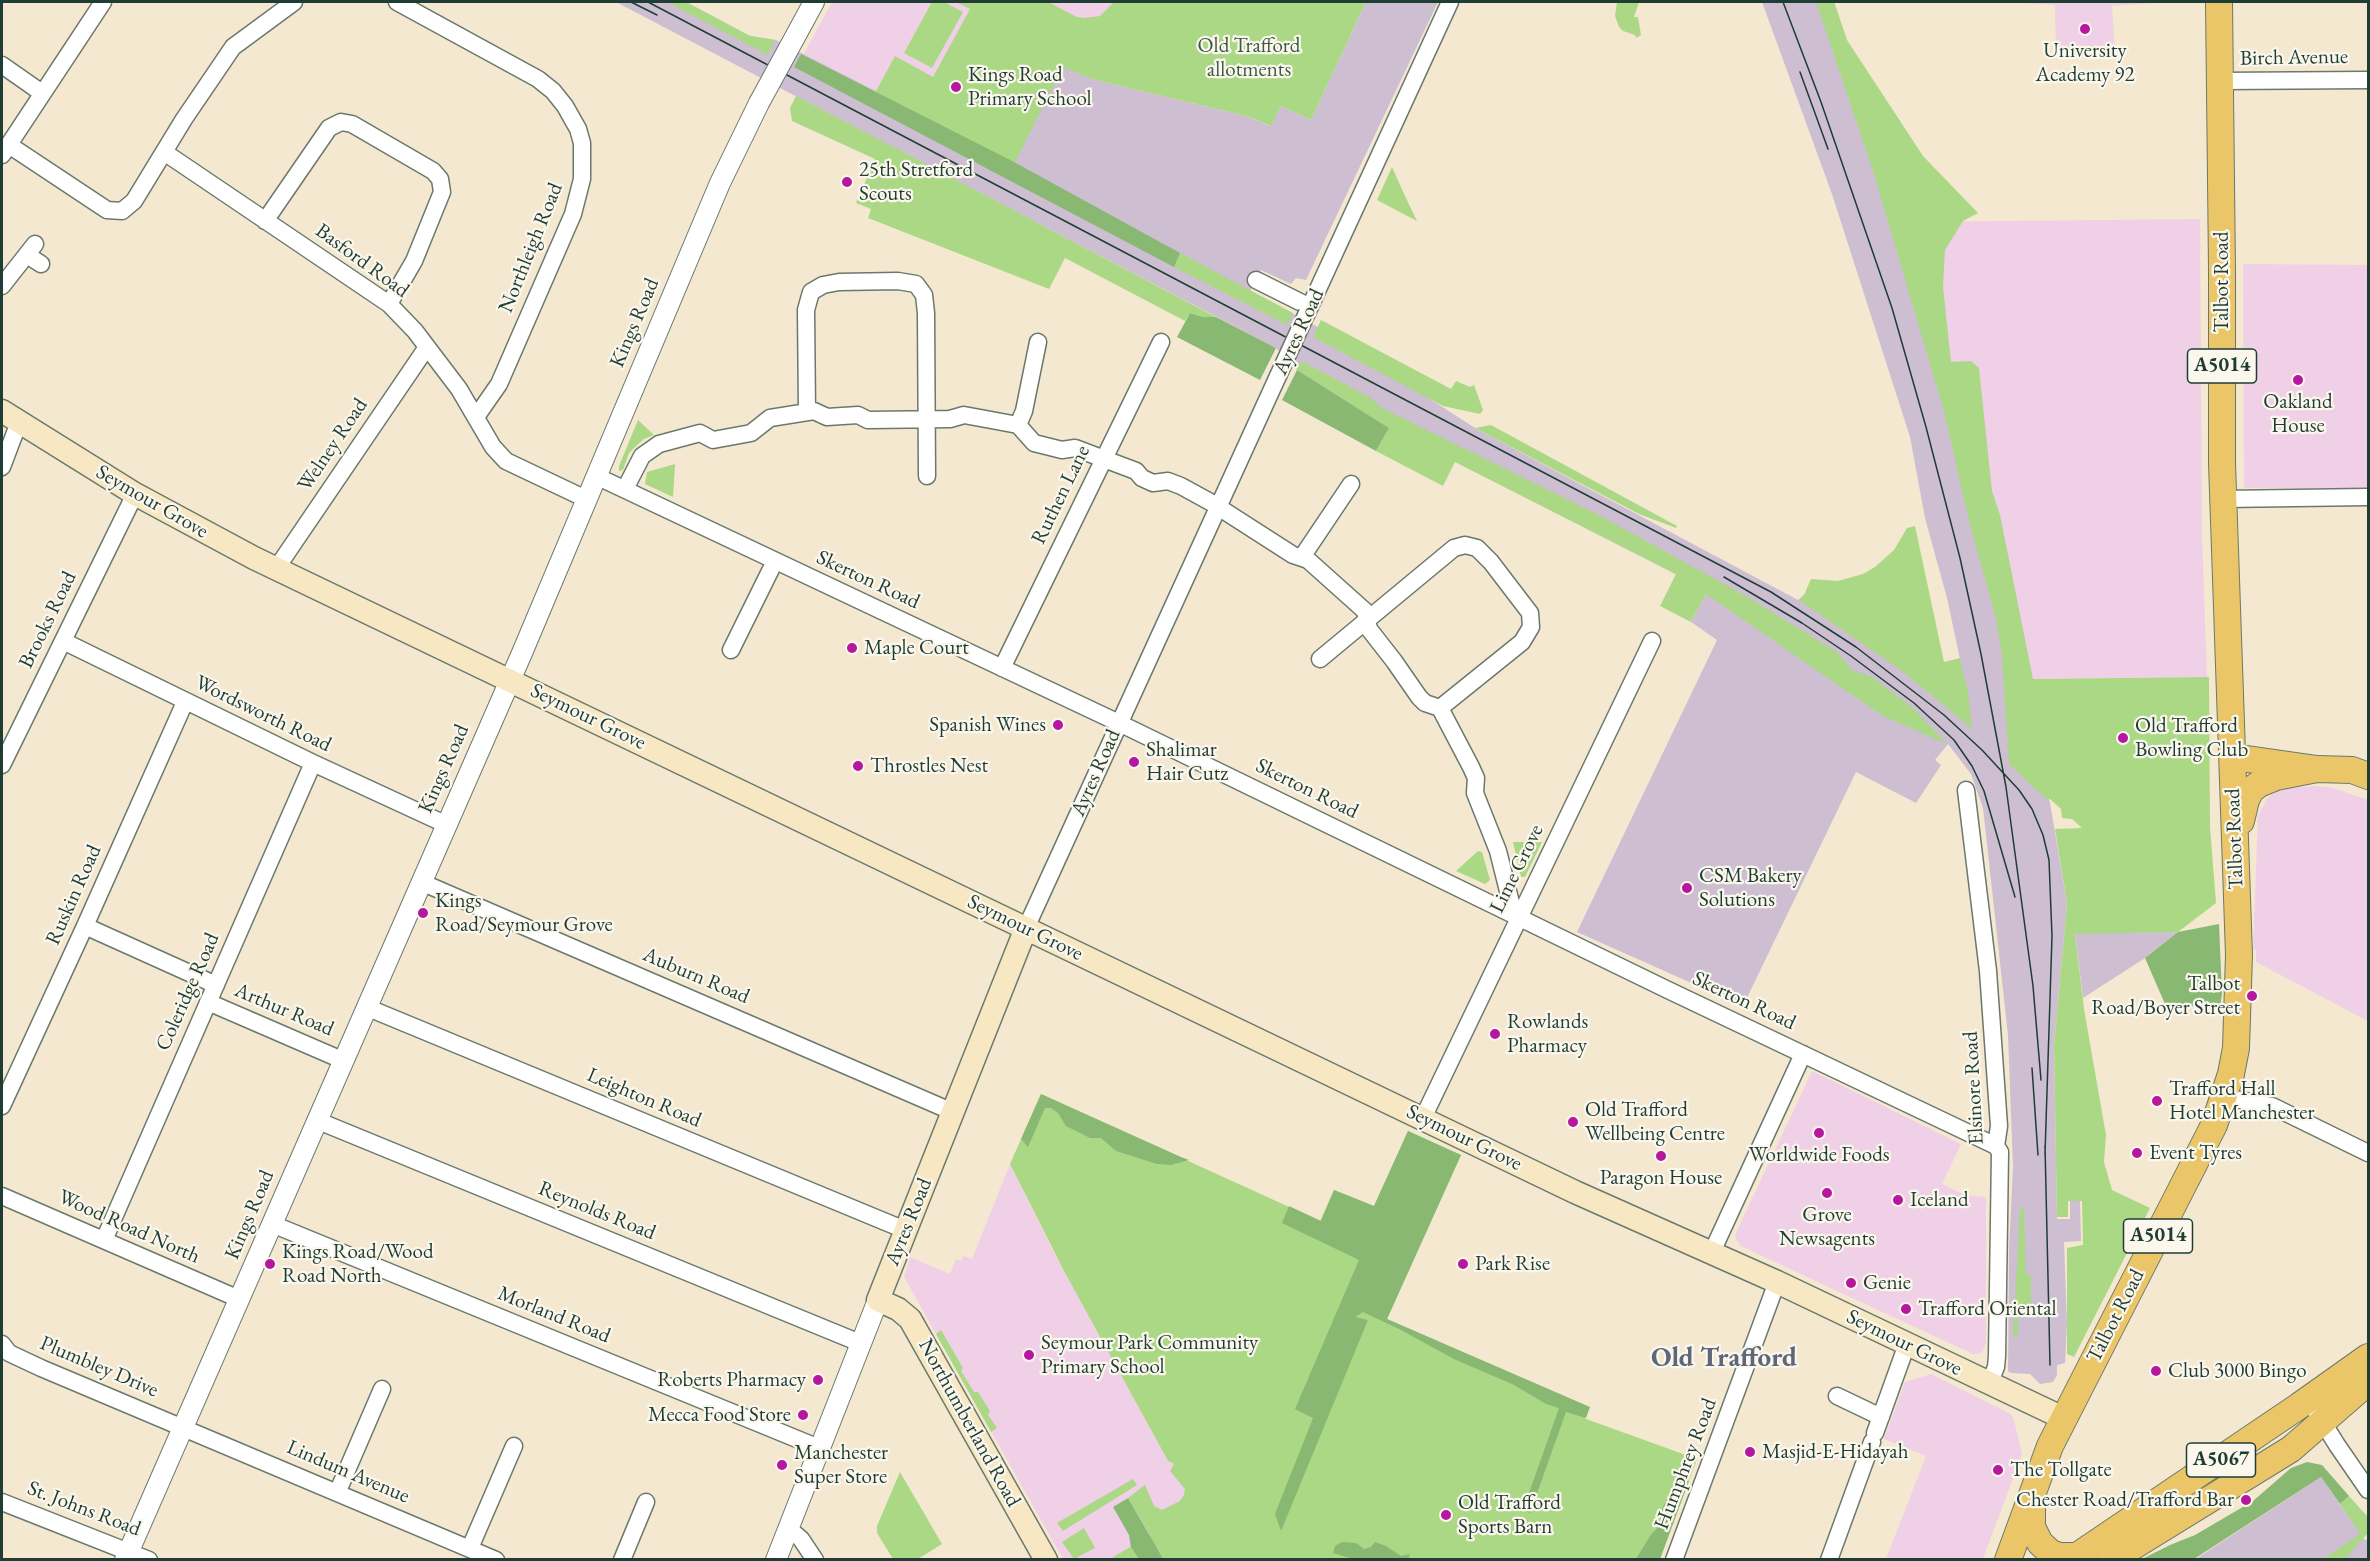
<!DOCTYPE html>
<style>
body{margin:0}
#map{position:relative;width:2370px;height:1561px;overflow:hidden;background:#f5e8d1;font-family:"EB Garamond",serif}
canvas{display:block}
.frame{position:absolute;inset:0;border:3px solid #1f3d34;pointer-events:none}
</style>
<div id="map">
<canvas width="2370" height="1561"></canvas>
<div class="frame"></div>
</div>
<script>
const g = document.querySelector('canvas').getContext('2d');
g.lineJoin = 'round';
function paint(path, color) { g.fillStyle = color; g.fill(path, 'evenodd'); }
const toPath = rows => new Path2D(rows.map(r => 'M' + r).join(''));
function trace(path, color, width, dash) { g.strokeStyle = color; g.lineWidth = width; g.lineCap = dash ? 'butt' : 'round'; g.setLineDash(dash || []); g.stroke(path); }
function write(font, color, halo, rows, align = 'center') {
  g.font = font + ' "EB Garamond",serif'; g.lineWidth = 4.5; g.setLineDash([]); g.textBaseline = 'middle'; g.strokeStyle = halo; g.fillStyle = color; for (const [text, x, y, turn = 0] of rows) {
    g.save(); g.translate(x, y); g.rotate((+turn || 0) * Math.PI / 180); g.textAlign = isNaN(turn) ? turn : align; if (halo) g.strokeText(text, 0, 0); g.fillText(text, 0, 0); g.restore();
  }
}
paint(toPath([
 [832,2,1130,2,1012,168,802,57],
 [2009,2,2170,2,2112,6,2115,52,2056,54,2055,5],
 [2200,219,2202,536,2207,677,2026,679,1908,222],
 [2243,264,2368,265,2368,488,2244,488],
 [2316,786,2333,788,2368,800,2368,1021,2256,962,2256,949,2253,949,2258,816,2267,799,2280,789],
 [1812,1071,1961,1144,1942,1184,1965,1195,1986,1197,1986,1344,1981,1353,1973,1354,1837,1291,1741,1246,1736,1239,1735,1235],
 [1010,1164,1051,1247,1168,1461,1206,1483,1198,1507,1110,1559,1063,1559,904,1277,910,1257,950,1274,956,1259,961,1261,963,1256,972,1259],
 [1931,1374,2011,1414,2014,1420,2022,1454,1983,1559,1886,1559,1926,1456,1884,1439,1905,1382]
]), '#efd0e6');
paint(toPath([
 [616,2,686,2,750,36,776,40,1014,162,1063,66,1092,79,1250,117,1270,126,1281,106,1311,120,1366,2,1438,2,1306,280,1296,278,1291,284,1261,270,1250,291,1318,327,1475,428,1798,600,1804,595,1967,692,1947,598,1925,518,1910,437,1832,194,1762,2,1834,2,1847,40,2050,803,2067,903,2054,1046,2057,1219,2070,1219,2070,1201,2080,1201,2081,1241,2064,1242,2067,1324,2065,1363,2057,1365,2057,1375,2053,1382,2040,1384,2030,1374,2011,1373,2008,1371,2009,1249,2013,1167,2008,1035,1983,808,1971,774,1948,744,1935,760,1941,765,1916,803,1856,772,1743,1006,1577,932,1717,640,1691,622,1706,594,1689,581,1389,428,1297,370,1276,348],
 [2178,932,2145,958,2083,998,2075,933],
 [2321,1477,2364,1539,2368,1541,2368,1559,2194,1560]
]), '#cdbed2');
paint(toPath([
 [667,2,686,2,750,36,775,40,768,55],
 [932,2,944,2,963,12,932,68,904,53],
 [956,2,1048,2,1077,17,1085,18,1100,16,1114,2,1366,2,1311,120,1281,106,1271,126,1250,117,1092,79,1063,67,1012,168,874,95,895,56,933,77,970,9],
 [1617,2,1639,2,1634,17,1638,17,1641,35,1636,38,1635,35,1623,31,1619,27,1615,16],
 [1816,2,1834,2,1847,40,1923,156,1978,213,1963,221,1945,250,1943,287,1951,362,1971,361,1979,368,1992,491,2000,515,2033,679,2209,677,2210,827,2216,903,2178,932,2075,934,2084,1009,2106,1135,2104,1162,2112,1190,2150,1208,2074,1357,2067,1354,2067,1248,2083,1245,2082,1201,2068,1201,2068,1217,2057,1217,2054,1046,2067,903,2055,829,2082,828,2072,819,2062,818,2061,809,2050,799,2045,798,2009,764,2002,655,1996,619,1969,521,1945,415,1874,174],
 [796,96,926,164,1216,317,1203,317,1190,313,1185,321,1065,258,1049,289,868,218,871,209,856,203,875,159,792,121,790,108],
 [1392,167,1405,196,1417,221,1377,200],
 [1180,253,1293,313,1287,325,1174,267],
 [1321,320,1451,389,1456,381,1470,387,1474,385,1483,410,1480,414,1443,406,1313,337],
 [1301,361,1371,398,1382,408,1595,513,1746,596,1837,652,1852,670,1872,677,1913,708,1947,744,1883,716,1706,594,1691,622,1660,606,1676,574,1455,462,1443,486,1376,451,1389,428,1297,370],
 [638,420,654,435,644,439,635,447,629,453,623,470,619,471,619,466],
 [1491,425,1677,526,1676,528,1639,514,1475,428],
 [675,464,673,497,645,484,647,472],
 [1915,526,1944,662,1960,658,1968,693,1972,729,1905,673,1799,600,1804,595,1811,579,1838,581,1863,574,1875,567,1894,550,1907,528],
 [1513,842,1542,842,1525,877,1521,877],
 [1478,851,1482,852,1490,880,1485,884,1456,871],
 [1041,1094,1320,1221,1334,1190,1374,1206,1408,1131,1461,1155,1387,1319,1563,1396,1586,1419,1697,1459,1660,1559,1110,1559,1150,1535,1128,1498,1145,1485,1154,1506,1162,1510,1180,1501,1184,1495,1185,1489,1170,1471,1174,1464,1168,1461,1064,1271,1010,1164],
 [2024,1207,2026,1274,2031,1275,2031,1312,2018,1312,2018,1337,2013,1337,2020,1208],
 [941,1330,963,1368,961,1371,974,1392,978,1392,990,1411,988,1415,997,1428,991,1432,936,1334],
 [900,1472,942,1544,918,1559,893,1559,877,1533,877,1526],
 [1133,1479,1137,1485,1063,1531,1057,1523],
 [2349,1496,2368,1517,2368,1533,2345,1559,2322,1560,2360,1534,2340,1504],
 [1084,1528,1095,1548,1074,1559,1062,1542]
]), '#abd885');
paint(toPath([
 [801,54,1014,162,1180,253,1174,267,794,67],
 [1190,313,1203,317,1216,317,1276,348,1260,380,1177,337],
 [1297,370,1389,428,1376,451,1282,400],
 [2219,924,2222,994,2220,1008,2165,1004,2145,958,2178,932],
 [1041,1094,1181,1157,1189,1160,1171,1165,1157,1164,1116,1151,1101,1138,1090,1138,1066,1126,1058,1113,1051,1108,1045,1108,1028,1147,1021,1139],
 [1408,1131,1461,1155,1387,1319,1590,1407,1586,1418,1566,1412,1530,1513,1523,1510,1559,1408,1546,1404,1514,1385,1454,1359,1399,1329,1363,1312,1355,1317,1368,1320,1281,1531,1275,1514,1313,1418,1295,1409,1359,1260,1282,1223,1289,1206,1321,1221,1334,1190,1374,1206],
 [2307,1462,2322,1465,2349,1496,2340,1504,2321,1477,2194,1559,2142,1559,2170,1545,2195,1535,2253,1501,2291,1468],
 [1681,1481,1689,1481,1660,1559,1636,1559,1650,1536,1659,1526,1663,1507,1668,1497,1674,1496,1676,1485],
 [1128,1498,1150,1536,1163,1559,1139,1559,1131,1547,1129,1535,1113,1507],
 [1342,1542,1356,1543,1364,1549,1371,1547,1375,1542,1386,1546,1401,1556,1410,1554,1408,1559,1353,1559,1333,1553,1335,1546]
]), '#88b872');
const minor = toPath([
 [397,2,538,79,553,91,565,106,578,129,582,143,582,179,573,214,499,384,476,417],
 [2,65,42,93],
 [2220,81,2368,80],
 [9,145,107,210,122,211,134,201,184,119,233,47,294,2],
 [164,152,389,304,415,331,459,389,493,447,506,461,586,499],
 [2,155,103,2],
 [265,221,329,128,341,122,352,124,433,171,440,179,442,192,414,261,389,304],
 [27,255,41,264],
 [1256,280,1310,307],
 [2,286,35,244],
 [1307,313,1450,2],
 [807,412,806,310,811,292,823,285,839,282,898,281,916,284,924,295,926,313,927,476],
 [1018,425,1024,411,1038,342],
 [2,467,19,422],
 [596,476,1119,723,1668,990,1996,1146],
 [625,489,642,456,659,444,700,433,713,440,751,433,770,418,814,411,827,417,858,415,868,420,950,419,964,415,1018,425,1034,443,1062,450,1075,448,1136,471,1142,478,1153,483,1168,481,1181,486,1212,503,1293,555,1308,560,1365,611,1369,629,1394,661,1419,697,1425,703,1440,708,1471,767,1476,778,1475,793,1498,851,1514,915],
 [2223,499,2368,497],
 [1302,557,1351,484],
 [276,569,427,347],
 [63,641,313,763,445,824],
 [731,650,775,561],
 [1320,659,1454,548,1465,545,1477,548,1491,562,1530,613,1531,627,1522,642,1440,708],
 [1002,668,1161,342],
 [2,765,135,494],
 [1966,790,1988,971,1999,1126,1996,1146,2000,1152,1997,1356,1996,1367,1989,1384],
 [421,882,953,1112],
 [85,926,216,985],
 [1026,928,1278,376],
 [208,1002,342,1060],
 [366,1007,905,1230],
 [2224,1097,2272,1106,2368,1153],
 [2,1106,85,926,185,702],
 [1423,1118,1652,641],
 [316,1120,860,1343],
 [2,1196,239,1299],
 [272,1224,819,1448],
 [104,1240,313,763],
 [1712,1252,1803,1054],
 [2,1344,9,1353,41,1368,496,1560],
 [1837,1396,1881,1417],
 [2309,1400,2337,1445,2368,1490],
 [1875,1433,1907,1344],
 [338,1491,382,1389],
 [2,1502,149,1560],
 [788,1528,801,1539,815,1560],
 [470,1548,514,1446],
 [622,1560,646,1502],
 [1674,1560,1777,1282],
 [1829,1560,1872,1442]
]);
const tertiary = toPath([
 [789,48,814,2],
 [125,1560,522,653,720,183,759,103],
 [776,1560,878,1300]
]);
const secondary = toPath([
 [2,411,135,494,254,558,1575,1192,1777,1282,2063,1418],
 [1026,928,878,1300,898,1309,910,1319,1046,1560]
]);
const primary = toPath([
 [2233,757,2317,769,2352,770,2368,776],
 [2241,821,2246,800,2251,790,2259,784,2276,777,2317,769],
 [2032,1501,2032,1527,2040,1543,2051,1553,2060,1556,2077,1556],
 [2008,1560,2050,1446,2214,1125,2231,1074,2236,1048,2239,955,2222,463,2222,269,2219,2],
 [2071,1560,2299,1406,2368,1357],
 [2111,1560,2291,1449,2368,1382]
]);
trace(minor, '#6a796b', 19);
trace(tertiary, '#6a796b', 22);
trace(secondary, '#6a796b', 25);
trace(primary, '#6a796b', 28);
trace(minor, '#fff', 16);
trace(tertiary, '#fff', 20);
trace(secondary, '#f7e8c3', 22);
trace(primary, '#ebc669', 26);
trace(toPath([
 [631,2,657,15],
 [648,2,1771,592,1856,647,1944,715,1982,750,2019,790,2032,809,2043,835,2049,860,2052,936,2045,1154],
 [1783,2,1821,102,1892,308,1926,427,1960,558,1981,654,2006,787,2033,986,2041,1080],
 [1800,72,1828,149],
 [1724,577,1802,623,1851,656,1914,703,1954,740,1972,766,1984,791,2015,897],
 [2032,1068,2038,1155],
 [2045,1146,2050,1365]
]), '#1f3d34', 1.5);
const minorBridge = toPath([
 [1278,376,1307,313]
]);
const tertiaryBridge = toPath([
 [759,103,789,48]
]);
trace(minorBridge, '#6a796b', 19, []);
trace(tertiaryBridge, '#6a796b', 22, []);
trace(minorBridge, '#fff', 16);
trace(tertiaryBridge, '#fff', 20);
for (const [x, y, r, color] of [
 [2085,29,6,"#b5179e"],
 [956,87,6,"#b5179e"],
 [847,182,6,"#b5179e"],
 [2298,380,6,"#b5179e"],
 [852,648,6,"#b5179e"],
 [1058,725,6,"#b5179e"],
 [2123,738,6,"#b5179e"],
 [1134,762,6,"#b5179e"],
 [858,766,6,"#b5179e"],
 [1687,888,6,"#b5179e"],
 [423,913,6,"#b5179e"],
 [2252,996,6,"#b5179e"],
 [1495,1034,6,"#b5179e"],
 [2157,1101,6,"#b5179e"],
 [1573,1122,6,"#b5179e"],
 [1819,1133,6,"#b5179e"],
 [2137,1153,6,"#b5179e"],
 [1661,1156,6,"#b5179e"],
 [1827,1193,6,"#b5179e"],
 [1898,1200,6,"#b5179e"],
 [270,1264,6,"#b5179e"],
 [1463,1264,6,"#b5179e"],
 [1851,1283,6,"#b5179e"],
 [1906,1309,6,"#b5179e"],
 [1029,1355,6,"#b5179e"],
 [2156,1371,6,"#b5179e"],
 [818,1380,6,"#b5179e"],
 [803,1415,6,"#b5179e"],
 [1750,1452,6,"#b5179e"],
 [782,1465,6,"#b5179e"],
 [1998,1470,6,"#b5179e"],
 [2246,1500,6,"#b5179e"],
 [1446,1515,6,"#b5179e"]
]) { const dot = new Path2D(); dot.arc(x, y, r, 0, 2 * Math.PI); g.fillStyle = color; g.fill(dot); trace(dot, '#fbf7ec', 2); }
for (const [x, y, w] of [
 [2222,366,69],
 [2158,1236,69],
 [2221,1460,69]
]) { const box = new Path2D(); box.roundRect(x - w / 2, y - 17, w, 34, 4.5); g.fillStyle = '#fbf7ec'; g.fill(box); trace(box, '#1f3d34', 1.5); }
write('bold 20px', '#1f3d34', null, [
 ["A5014",2222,366],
 ["A5014",2158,1236],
 ["A5067",2221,1460]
]);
write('21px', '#3b5c44', '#fbf7ec', [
 ["Old Trafford",1249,46],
 ["allotments",1249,70]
]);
write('21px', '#1f3d34', '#fbf7ec', [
 ["University",2085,51,"center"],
 ["Academy 92",2085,75,"center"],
 ["Kings Road",968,75],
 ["Primary School",968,99],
 ["25th Stretford",859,170],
 ["Scouts",859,194],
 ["Oakland",2298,402,"center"],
 ["House",2298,426,"center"],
 ["Maple Court",864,648],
 ["Spanish Wines",1046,725,"right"],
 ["Old Trafford",2135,726],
 ["Bowling Club",2135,750],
 ["Shalimar",1146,750],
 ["Hair Cutz",1146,774],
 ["Throstles Nest",870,766],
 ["CSM Bakery",1699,876],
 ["Solutions",1699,900],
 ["Kings",435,901],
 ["Road/Seymour Grove",435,925],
 ["Talbot",2240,984,"right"],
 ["Road/Boyer Street",2240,1008,"right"],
 ["Rowlands",1507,1022],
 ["Pharmacy",1507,1046],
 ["Trafford Hall",2169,1089],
 ["Hotel Manchester",2169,1113],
 ["Old Trafford",1585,1110],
 ["Wellbeing Centre",1585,1134],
 ["Event Tyres",2149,1153],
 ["Worldwide Foods",1819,1155,"center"],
 ["Paragon House",1661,1178,"center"],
 ["Iceland",1910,1200],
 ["Grove",1827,1215,"center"],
 ["Newsagents",1827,1239,"center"],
 ["Kings Road/Wood",282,1252],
 ["Road North",282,1276],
 ["Park Rise",1475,1264],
 ["Genie",1863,1283],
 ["Trafford Oriental",1918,1309],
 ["Seymour Park Community",1041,1343],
 ["Primary School",1041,1367],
 ["Club 3000 Bingo",2168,1371],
 ["Roberts Pharmacy",806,1380,"right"],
 ["Mecca Food Store",791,1415,"right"],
 ["Masjid-E-Hidayah",1762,1452],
 ["Manchester",794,1453],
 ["Super Store",794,1477],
 ["The Tollgate",2010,1470],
 ["Chester Road/Trafford Bar",2234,1500,"right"],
 ["Old Trafford",1458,1503],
 ["Sports Barn",1458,1527]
], 'left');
write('21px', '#1f3d34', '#fbf7ec', [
 ["Birch Avenue",2294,58,-1],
 ["Northleigh Road",531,248,-68],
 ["Basford Road",362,261,36],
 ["Talbot Road",2222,282,-90],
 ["Kings Road",635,323,-67],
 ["Ayres Road",1299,332,-65],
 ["Welney Road",333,445,-56],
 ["Ruthen Lane",1061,495,-64],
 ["Seymour Grove",152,502,30],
 ["Skerton Road",868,580,25],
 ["Brooks Road",48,620,-64],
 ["Wordsworth Road",263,714,26],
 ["Seymour Grove",588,717,26],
 ["Kings Road",444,769,-66],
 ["Ayres Road",1096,773,-66],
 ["Skerton Road",1307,789,26],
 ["Talbot Road",2235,839,-92],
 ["Lime Grove",1517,869,-64],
 ["Ruskin Road",74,895,-66],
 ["Seymour Grove",1025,928,26],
 ["Auburn Road",696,976,23],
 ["Coleridge Road",188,992,-66],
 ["Skerton Road",1744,1001,25],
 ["Arthur Road",284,1010,23],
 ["Elsinore Road",1974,1088,-93],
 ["Leighton Road",644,1098,23],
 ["Seymour Grove",1464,1138,26],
 ["Reynolds Road",597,1211,22],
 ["Kings Road",250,1215,-67],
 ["Ayres Road",909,1222,-68],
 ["Wood Road North",129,1227,24],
 ["Morland Road",554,1315,22],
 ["Talbot Road",2116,1316,-63],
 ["Seymour Grove",1904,1343,26],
 ["Plumbley Drive",99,1367,23],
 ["Northumberland Road",969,1423,61],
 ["Humphrey Road",1686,1464,-69],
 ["Lindum Avenue",348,1472,23],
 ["St. Johns Road",84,1509,21]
]);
write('bold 27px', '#5d677a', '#fbf7ec', [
 ["Old Trafford",1724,1359]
]);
</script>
